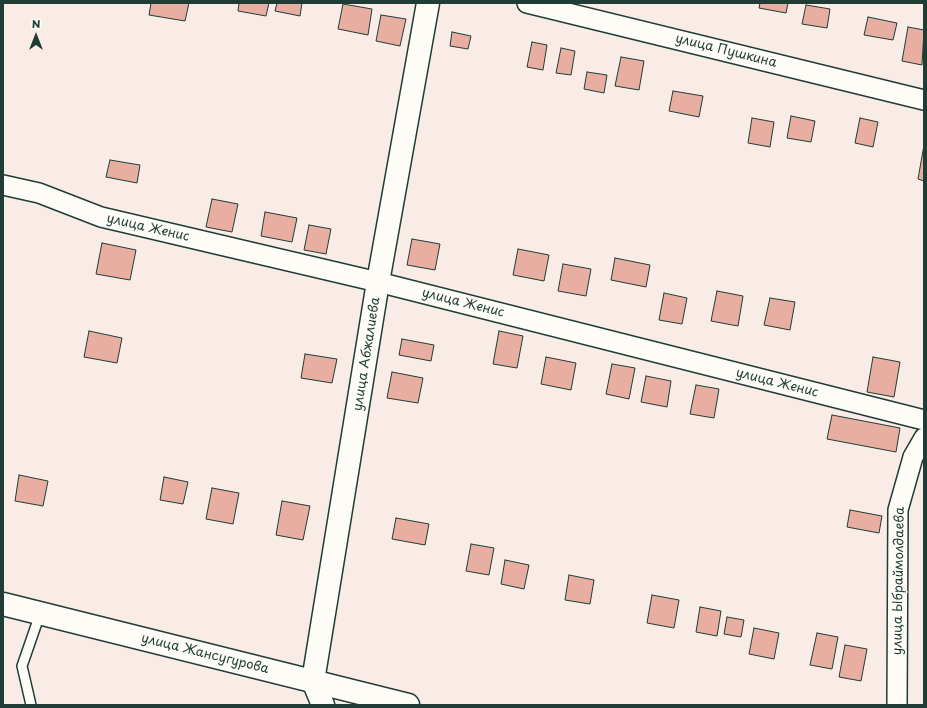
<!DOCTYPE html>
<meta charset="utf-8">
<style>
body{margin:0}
#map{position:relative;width:927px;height:708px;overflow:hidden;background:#f9ece6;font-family:"Playpen Sans",sans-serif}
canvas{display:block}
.frame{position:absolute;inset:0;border:4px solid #1f3d34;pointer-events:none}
.north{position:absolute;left:16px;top:16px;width:40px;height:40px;-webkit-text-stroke:3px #fdfcf7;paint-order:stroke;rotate:0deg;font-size:11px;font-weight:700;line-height:16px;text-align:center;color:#1f3d34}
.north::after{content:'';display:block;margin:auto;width:14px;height:18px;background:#1f3d34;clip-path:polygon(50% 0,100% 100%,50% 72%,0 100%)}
</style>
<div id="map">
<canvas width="927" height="708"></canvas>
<div class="frame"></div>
<div class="north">N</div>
</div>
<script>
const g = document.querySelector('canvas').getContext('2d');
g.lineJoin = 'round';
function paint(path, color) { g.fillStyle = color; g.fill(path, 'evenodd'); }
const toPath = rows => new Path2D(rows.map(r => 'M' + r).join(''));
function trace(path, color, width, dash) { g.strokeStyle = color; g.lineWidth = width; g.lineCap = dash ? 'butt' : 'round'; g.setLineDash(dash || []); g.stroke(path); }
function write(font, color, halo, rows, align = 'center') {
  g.font = font + ' "Playpen Sans",sans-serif'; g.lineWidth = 3; g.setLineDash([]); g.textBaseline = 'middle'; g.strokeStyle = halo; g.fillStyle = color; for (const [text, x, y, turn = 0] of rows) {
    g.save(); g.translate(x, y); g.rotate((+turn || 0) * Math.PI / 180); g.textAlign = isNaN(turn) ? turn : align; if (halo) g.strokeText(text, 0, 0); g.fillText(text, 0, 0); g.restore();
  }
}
const building = toPath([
 [151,3,189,3,185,21,149,15,151,3],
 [239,3,269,3,266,16,238,11,239,3],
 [277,3,302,3,300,16,275,11,277,3],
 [760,3,788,3,786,13,759,8,760,3],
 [343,4,372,9,368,35,338,29,343,4],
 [806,5,830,9,827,28,802,24,806,5],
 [381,15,406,19,400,46,376,41,381,15],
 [868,17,897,23,893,40,864,35,868,17],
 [908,27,924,30,922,65,902,61,908,27],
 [452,32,471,36,468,49,450,46,452,32],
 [532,42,547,45,543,70,527,67,532,42],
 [561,48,575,51,571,75,556,73,561,48],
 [621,57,644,61,639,90,615,86,621,57],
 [587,72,607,75,604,93,584,89,587,72],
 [673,91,703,96,699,117,669,111,673,91],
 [791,116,815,121,811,142,787,138,791,116],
 [752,118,774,122,770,147,748,143,752,118],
 [860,118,878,122,873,147,855,143,860,118],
 [924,145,924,181,918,179,924,145],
 [110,160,140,165,137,183,106,177,110,160],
 [212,199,238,204,232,232,206,227,212,199],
 [265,212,297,218,292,242,261,236,265,212],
 [309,225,331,229,326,254,304,250,309,225],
 [412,239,440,244,435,270,407,265,412,239],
 [102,243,136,250,130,280,96,274,102,243],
 [518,249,549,255,544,281,513,275,518,249],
 [615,258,650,265,646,287,611,280,615,258],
 [563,264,591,269,586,296,558,291,563,264],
 [717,291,743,296,738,326,711,321,717,291],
 [664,293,687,298,682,324,659,320,664,293],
 [770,298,795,302,790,330,764,325,770,298],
 [89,331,122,338,117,363,84,357,89,331],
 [499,331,523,336,517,368,493,364,499,331],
 [402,339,434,345,431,361,399,355,402,339],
 [305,354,337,359,332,383,301,378,305,354],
 [546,357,576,363,571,390,541,384,546,357],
 [873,357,900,362,894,397,867,392,873,357],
 [612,364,635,368,629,399,606,394,612,364],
 [392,372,423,378,418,403,387,398,392,372],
 [646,376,671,381,667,407,641,402,646,376],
 [696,385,719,389,714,418,690,414,696,385],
 [832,415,900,428,896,452,827,439,832,415],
 [19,475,48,481,43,506,15,501,19,475],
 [164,477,188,482,183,504,160,500,164,477],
 [212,488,239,493,233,524,206,519,212,488],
 [282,501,310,506,303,540,276,535,282,501],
 [850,510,882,516,879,533,847,527,850,510],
 [396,518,429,524,425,545,392,539,396,518],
 [471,544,494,548,489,575,466,571,471,544],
 [505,560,529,565,524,589,501,584,505,560],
 [569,575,594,580,590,604,565,600,569,575],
 [652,595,679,600,674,628,647,623,652,595],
 [700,607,721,611,717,636,696,632,700,607],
 [727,617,744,620,741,637,724,634,727,617],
 [754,628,779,633,774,659,749,654,754,628],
 [817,633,838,637,832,669,810,665,817,633],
 [845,645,867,649,861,681,839,677,845,645]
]);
paint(building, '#e7aea1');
trace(building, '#1f3d34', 1);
const lane = toPath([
 [31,705,22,666,40,614]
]);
const street = toPath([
 [527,3,924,100],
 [3,185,39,193,101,217,378,282,924,420],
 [897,705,898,510,913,457,924,438]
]);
const secondary = toPath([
 [3,604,408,705],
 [323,705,313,681,378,282,428,3]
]);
trace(lane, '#1f3d34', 12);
trace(street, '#1f3d34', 22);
trace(secondary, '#1f3d34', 25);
trace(lane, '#fdfcf7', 9);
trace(street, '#fdfcf7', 19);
trace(secondary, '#fdfcf7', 22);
write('13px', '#1f3d34', '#fdfcf7', [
 ["улица Пушкина",726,51,14],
 ["улица Женис",148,228,13],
 ["улица Женис",463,303,14],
 ["улица Абжалиева",367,354,-81],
 ["улица Женис",777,383,14],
 ["улица Ыбраймолдаева",899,581,-89],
 ["улица Жансугурова",205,654,14]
]);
</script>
